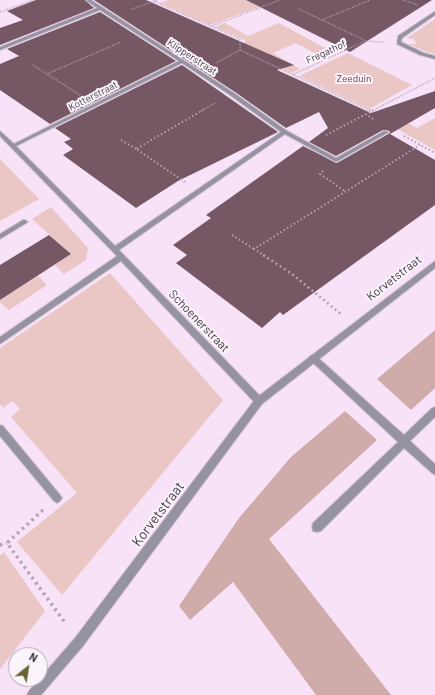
<!DOCTYPE html>
<style>
body{margin:0}
#map{position:relative;width:435px;height:695px;overflow:hidden;background:#f7e2f8;font-family:Barlow,sans-serif}
canvas{display:block}
.north{position:absolute;left:8px;top:647px;width:40px;height:40px;box-sizing:border-box;background:#fcf4fd;border:1px solid #b1a9b2;border-radius:50%;rotate:30deg;font-size:11px;font-weight:700;line-height:16px;text-align:center;color:#413941}
.north::after{content:'';display:block;margin:auto;width:14px;height:18px;background:#676431;clip-path:polygon(50% 0,100% 100%,50% 72%,0 100%)}
</style>
<div id="map">
<canvas width="435" height="695"></canvas>
<div class="north">N</div>
</div>
<script>
const g = document.querySelector('canvas').getContext('2d');
g.lineJoin = 'round';
function paint(path, color) { g.fillStyle = color; g.fill(path, 'evenodd'); }
const toPath = rows => new Path2D(rows.map(r => 'M' + r).join(''));
function trace(path, color, width, dash) { g.strokeStyle = color; g.lineWidth = width; g.lineCap = dash ? 'butt' : 'round'; g.setLineDash(dash || []); g.stroke(path); }
function write(font, color, halo, rows, align = 'center') {
  g.font = font + ' Barlow,sans-serif'; g.lineWidth = 4; g.setLineDash([]); g.textBaseline = 'middle'; g.strokeStyle = halo; g.fillStyle = color; for (const [text, x, y, turn = 0] of rows) {
    g.save(); g.translate(x, y); g.rotate((+turn || 0) * Math.PI / 180); g.textAlign = isNaN(turn) ? turn : align; if (halo) g.strokeText(text, 0, 0); g.fillText(text, 0, 0); g.restore();
  }
}
paint(toPath([
 [168,0,246,0,259,7,210,25,160,3],
 [435,19,435,54,427,52,410,44,416,44,414,39,407,38],
 [225,23,248,36,279,23,323,47,330,48,336,46,353,36,362,40,324,58,296,43,273,53,300,69,291,73,244,51,245,40,215,27],
 [348,53,412,85,369,109,299,76],
 [383,110,417,128,435,118,435,150,372,115],
 [0,159,39,199,0,221],
 [51,207,88,248,86,260,64,274,55,265,71,254,32,219],
 [110,273,223,400,62,595,17,542,77,493,11,417,20,409,12,401,3,408,0,404,0,348],
 [38,276,47,285,9,310,0,302,0,300],
 [4,552,45,611,0,669,0,555]
]), '#eac6c5');
paint(toPath([
 [435,330,435,388,411,410,377,379],
 [345,411,377,440,269,539,391,695,316,695,233,582,190,620,179,606,239,518,291,457]
]), '#cfaba9');
paint(toPath([
 [36,0,85,0,94,8,0,45,0,28,23,20,7,11],
 [94,0,146,0,294,65,277,70,371,113,435,91,435,108,390,134,435,160,435,205,283,315,280,312,262,328,176,263,187,255,173,245,211,218,206,215,303,146,337,163,390,133,390,131,383,130,336,156,309,142,328,128,319,112,286,128,235,92],
 [246,0,432,0,350,52],
 [100,12,176,61,50,124,0,90,0,64,19,56,7,49],
 [182,65,278,132,178,181,136,208,63,155,73,149,64,142,71,139,55,128],
 [49,235,71,254,0,300,0,265]
]), '#755864');
const minor = toPath([
 [86,0,91,0,234,93,287,131,336,158,384,131,389,132,336,162,285,134,119,250,262,398,263,401,262,404,259,405,256,404,121,261,0,344,0,337,117,256,0,136,0,131,14,144,179,61,100,10,0,50,0,47,97,8,86,0],
 [182,63,230,95,281,132,115,246,16,146,182,63],
 [434,12,435,12,435,15,402,38,401,42,424,53,435,56,435,59,420,55,397,44,398,36,434,12],
 [23,220,25,220,28,222,0,239,0,234,23,220],
 [313,355,316,356,404,435,432,408,435,407,435,417,410,441,435,464,435,475,432,473,404,448,321,531,317,532,313,531,312,527,313,523,398,442,310,360,309,358,310,356,313,355],
 [0,425,3,426,60,495,62,498,60,501,57,503,54,501,0,436,0,425]
]);
const tertiary = toPath([
 [435,261,435,268,262,404,83,646,41,695,27,695,29,691,75,638,256,398,435,261]
]);
trace(minor, '#d3c0d3', 2);
trace(tertiary, '#d3c0d3', 2);
trace(toPath([
 [403,0,418,5],
 [153,1,240,39,240,50,216,63],
 [132,9,158,0],
 [299,9,366,41,383,42],
 [0,12,34,0],
 [322,20,370,0],
 [212,26,280,0],
 [240,50,371,111],
 [33,65,47,74],
 [292,75,365,41],
 [80,95,47,74,121,42],
 [201,111,215,103],
 [372,111,435,78]
]), '#b2a2b3', 1.5, [1, 1.5]);
trace(toPath([
 [369,110,371,111],
 [365,114,375,120],
 [326,135,374,110],
 [404,136,435,153],
 [121,140,136,149],
 [323,171,320,174,346,192],
 [185,182,136,149,203,110],
 [232,235,254,249],
 [265,256,254,249,420,145]
]), '#b2a2b3', 2, [1.5, 2.5]);
trace(toPath([
 [263,255,292,274,342,315]
]), '#b2a2b3', 2.5, [2, 3]);
trace(toPath([
 [43,510,7,543,66,624],
 [0,545,7,543]
]), '#b2a2b3', 3.5, [2.5, 4]);
paint(minor, '#9693a0');
paint(tertiary, '#9693a0');
write('10px', '#413941', '#fcf4fd', [
 ["Fregathof",326,52,-25],
 ["Klipperstraat",192,57,33],
 ["Kotterstraat",93,96,-27]
]);
write('10px', '#673434', '#fcf4fd', [
 ["Zeeduin",354,79]
]);
write('12px', '#413941', '#fcf4fd', [
 ["Korvetstraat",394,278,-38],
 ["Schoenerstraat",199,321,46]
]);
write('14px', '#413941', '#fcf4fd', [
 ["Korvetstraat",158,514,-53]
]);
</script>
